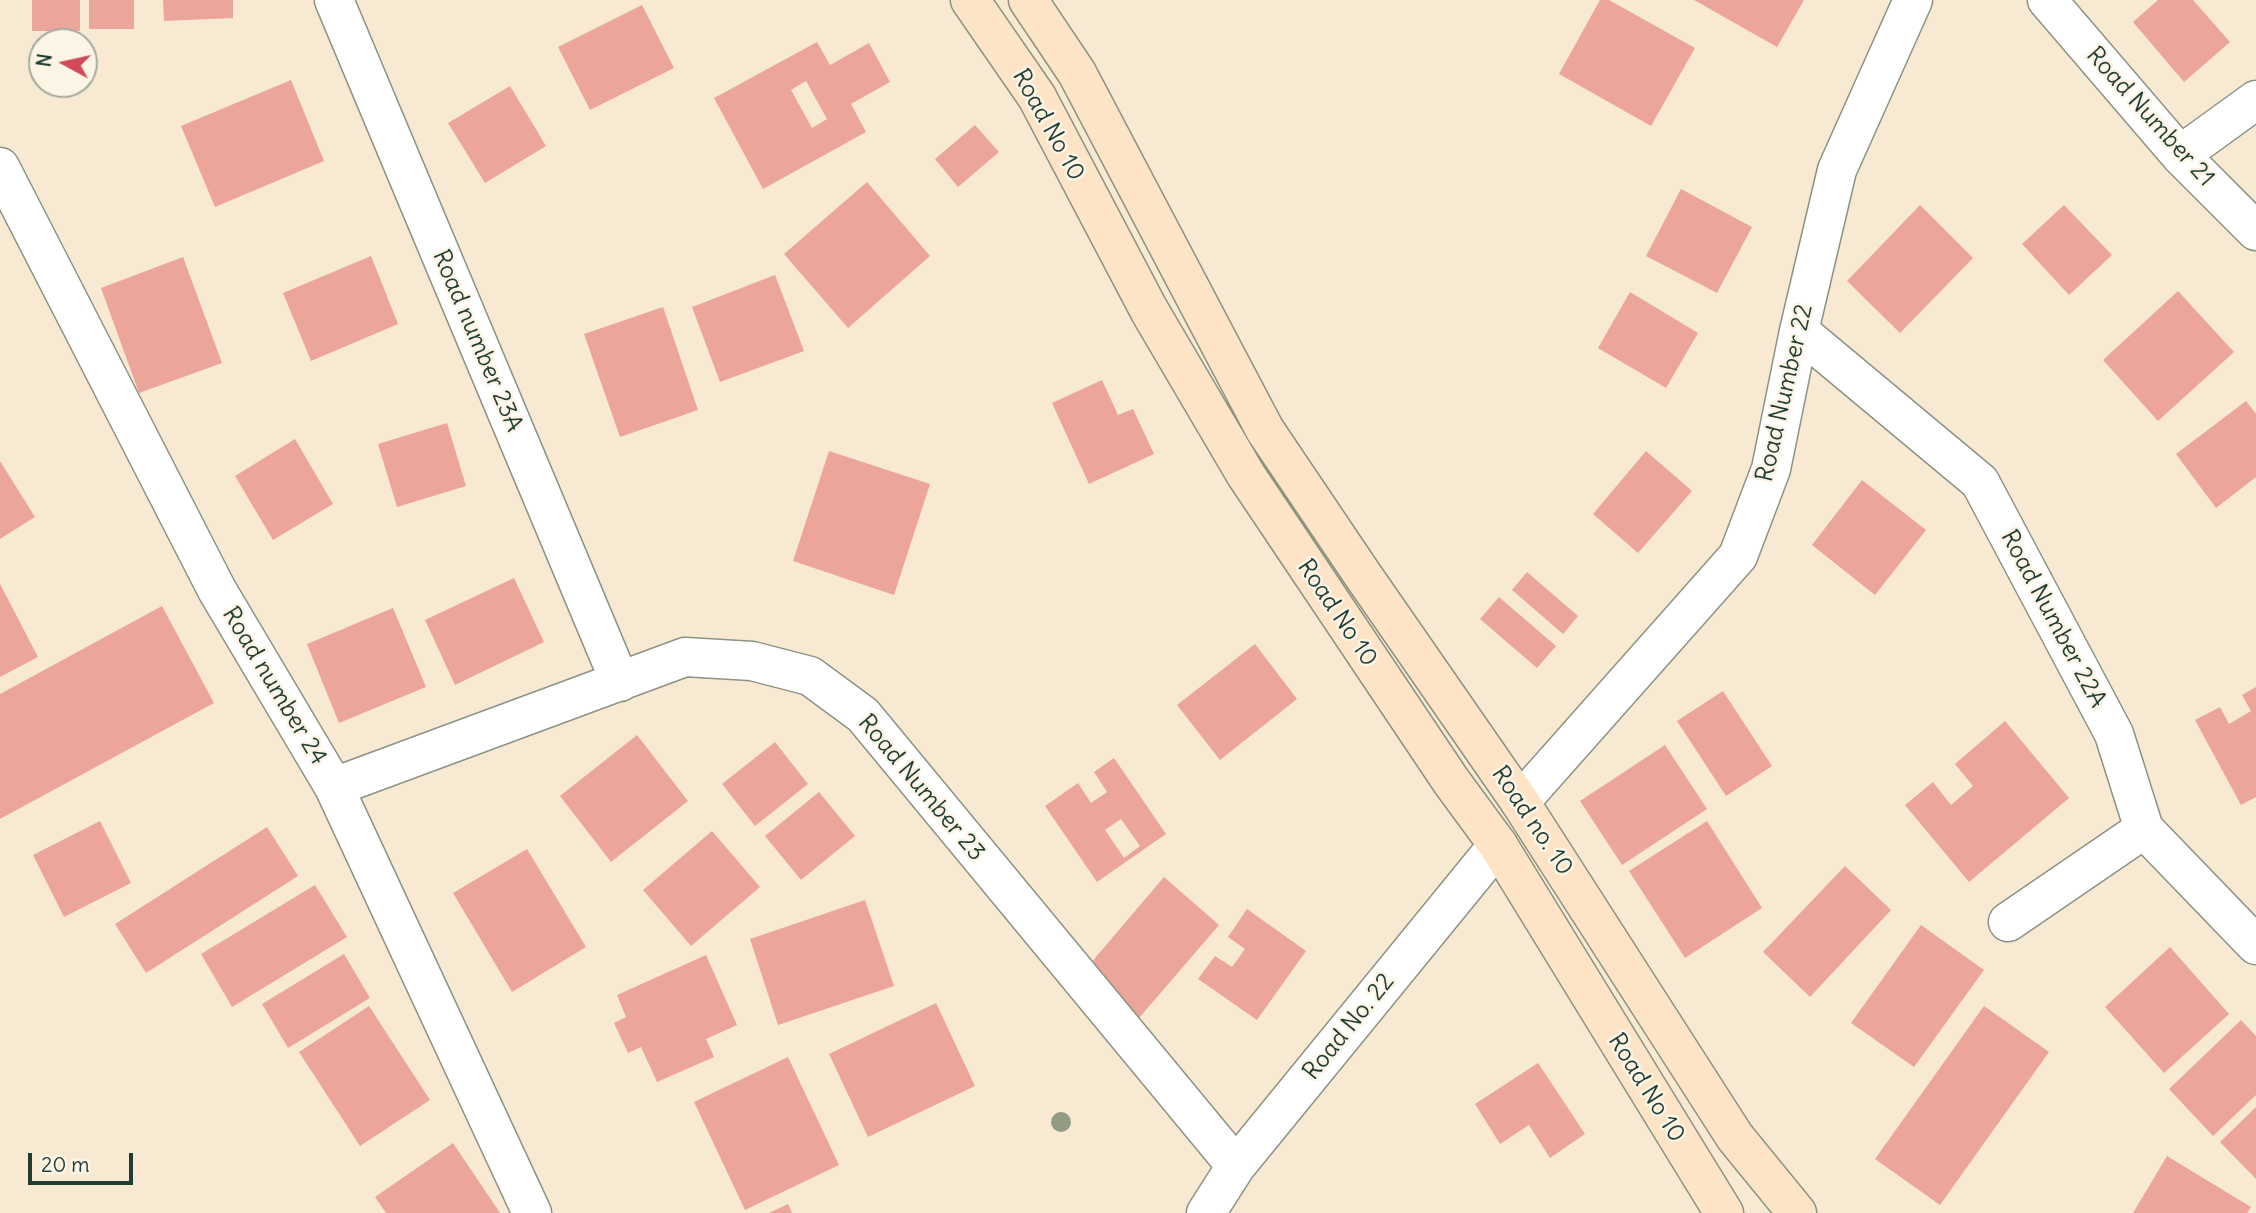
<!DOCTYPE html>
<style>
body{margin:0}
#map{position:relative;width:2256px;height:1213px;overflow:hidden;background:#f8e9d3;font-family:Delius,sans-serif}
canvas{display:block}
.north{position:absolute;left:28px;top:28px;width:70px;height:70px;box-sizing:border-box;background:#fcf5e5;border:2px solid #a4ab9e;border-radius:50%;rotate:278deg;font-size:19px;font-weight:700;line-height:28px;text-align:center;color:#1f3d34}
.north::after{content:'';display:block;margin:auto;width:24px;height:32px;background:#d1495b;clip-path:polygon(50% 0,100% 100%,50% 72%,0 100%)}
.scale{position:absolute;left:28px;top:1153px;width:105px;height:32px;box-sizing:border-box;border:4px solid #1f3d34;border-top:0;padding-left:9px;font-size:21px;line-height:24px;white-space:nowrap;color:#1f3d34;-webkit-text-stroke:5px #fcf5e5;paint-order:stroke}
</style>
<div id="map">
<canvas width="2256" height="1213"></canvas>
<div class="north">N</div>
<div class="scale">20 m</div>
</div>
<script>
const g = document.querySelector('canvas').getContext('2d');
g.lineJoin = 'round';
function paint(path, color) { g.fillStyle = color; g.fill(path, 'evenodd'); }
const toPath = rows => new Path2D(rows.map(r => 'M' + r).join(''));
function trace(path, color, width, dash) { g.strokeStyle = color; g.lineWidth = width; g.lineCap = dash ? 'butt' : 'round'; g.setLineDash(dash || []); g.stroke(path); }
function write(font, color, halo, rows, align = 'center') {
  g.font = font + ' Delius,sans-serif'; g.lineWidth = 5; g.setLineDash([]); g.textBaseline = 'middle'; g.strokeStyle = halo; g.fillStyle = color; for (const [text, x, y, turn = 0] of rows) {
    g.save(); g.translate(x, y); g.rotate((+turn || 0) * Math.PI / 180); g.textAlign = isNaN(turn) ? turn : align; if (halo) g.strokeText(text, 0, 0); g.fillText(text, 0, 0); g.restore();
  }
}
paint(toPath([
 [32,0,80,0,80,31,32,31],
 [89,0,134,0,134,29,89,29],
 [163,0,233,0,233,18,164,21],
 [1600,0,1609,0,1695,48,1651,126,1559,74],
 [1694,0,1804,0,1777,47],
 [2158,0,2193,0,2230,42,2184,82,2133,22],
 [642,5,674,68,590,110,558,47],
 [817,42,830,65,869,43,890,82,851,104,866,132,763,189,714,98],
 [806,81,827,119,812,128,791,90],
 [291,80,324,161,215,207,181,126],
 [510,86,546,146,485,183,448,123],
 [975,125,999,152,958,187,935,159],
 [867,182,930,256,848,328,784,254],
 [1681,189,1752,227,1717,293,1646,256],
 [1920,205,1973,258,1900,333,1847,281],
 [2064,205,2112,255,2069,295,2022,244],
 [371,256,398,324,311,361,283,293],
 [183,257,222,363,139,393,101,288],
 [775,275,804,351,720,382,692,307],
 [2178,291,2234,352,2158,421,2103,360],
 [1630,292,1698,333,1666,388,1598,348],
 [663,307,698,410,620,437,584,334],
 [1102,380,1118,415,1133,409,1154,454,1089,484,1052,403],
 [2246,401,2256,414,2256,477,2216,508,2176,454],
 [447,423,466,486,397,507,378,444],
 [295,439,333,504,273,540,235,476],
 [829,451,930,484,894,595,793,561],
 [1646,451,1692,491,1638,553,1593,514],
 [0,461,35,517,0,539],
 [1862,480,1926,530,1875,595,1812,545],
 [1527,572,1578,616,1563,634,1512,590],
 [514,578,544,642,455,685,425,620],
 [0,584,38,657,0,677],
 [1499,597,1556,646,1537,668,1480,619],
 [162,606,214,703,0,819,0,694],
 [393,608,426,687,339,723,307,644],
 [1255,644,1297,699,1220,760,1177,705],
 [2256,687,2256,797,2241,805,2195,720,2220,707,2229,724,2251,711,2242,695],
 [1723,691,1772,766,1726,796,1677,721],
 [2005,721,2069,798,1969,882,1905,805,1933,782,1951,805,1973,786,1955,764],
 [637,735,688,801,611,862,560,796],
 [775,742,808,784,755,826,722,784],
 [1665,745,1707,809,1622,865,1580,801],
 [1114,758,1166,834,1097,882,1045,806,1078,783,1091,803,1107,792,1094,772],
 [1121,819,1140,846,1124,858,1105,830],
 [819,792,855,836,801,880,765,836],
 [100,821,131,883,64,917,33,855],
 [1707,821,1762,908,1685,958,1629,871],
 [267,827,298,876,146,973,115,924],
 [712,831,760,887,691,946,643,890],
 [527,849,586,947,512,992,453,893],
 [1845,866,1891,910,1810,997,1763,952],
 [1164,877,1219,925,1139,1018,1084,971],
 [315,885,347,937,232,1007,201,954],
 [865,900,894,986,778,1025,750,939],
 [1247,909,1306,951,1257,1020,1198,979,1215,956,1232,967,1245,949,1228,937],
 [1921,925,1984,970,1914,1067,1851,1023],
 [2170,947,2229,1014,2164,1073,2105,1007],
 [344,954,370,998,288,1048,262,1004],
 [706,955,737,1025,706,1039,714,1057,657,1082,641,1047,628,1053,614,1023,626,1017,617,995],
 [936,1003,975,1086,868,1137,829,1054],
 [369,1006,430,1100,360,1146,299,1052],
 [1984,1006,2049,1052,1940,1205,1875,1159],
 [2241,1020,2256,1036,2256,1095,2213,1136,2169,1089],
 [788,1057,839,1165,745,1210,694,1102],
 [1538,1063,1585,1134,1550,1158,1529,1125,1500,1144,1475,1104],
 [2256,1107,2256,1179,2220,1142],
 [453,1143,500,1213,386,1213,375,1197],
 [2167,1156,2251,1207,2247,1213,2133,1213],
 [788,1204,792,1213,769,1213]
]), '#eca59b');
const street = toPath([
 [334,0,620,682],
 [2047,0,2180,155,2256,231],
 [2180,155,2256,100],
 [0,167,217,590,334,787,532,1213],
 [1799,331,1980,482,2114,734,2144,829,2256,945],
 [334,787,685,657,752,661,810,676,863,715,1236,1166],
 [1520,802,1738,556,1771,469,1799,331,1837,170,1913,0],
 [2008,922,2144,829],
 [1206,1213,1236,1166,1498,845]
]);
const secondary = toPath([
 [970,0,1037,97,1149,310,1246,475,1451,781,1498,845,1724,1213],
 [1028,0,1077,73,1265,430,1362,574,1520,802,1735,1137,1797,1213]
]);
trace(street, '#8c9384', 41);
trace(secondary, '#8c9384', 41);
trace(street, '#fff', 38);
trace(secondary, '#fee4c6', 38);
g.fillStyle = '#929b83';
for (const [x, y] of [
 [1061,1122]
]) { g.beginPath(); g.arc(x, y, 10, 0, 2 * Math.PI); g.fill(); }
write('24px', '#1f3d34', '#fcf5e5', [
 ["Road Number 21",2150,117,48],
 ["Road No 10",1048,125,61],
 ["Road number 23A",477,341,67],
 ["Road Number 22",1785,393,-77],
 ["Road No 10",1337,613,56],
 ["Road Number 22A",2053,619,62],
 ["Road number 24",274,686,59],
 ["Road Number 23",921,788,50],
 ["Road no. 10",1532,821,56],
 ["Road No. 22",1349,1027,-51],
 ["Road No 10",1646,1088,58]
]);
</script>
